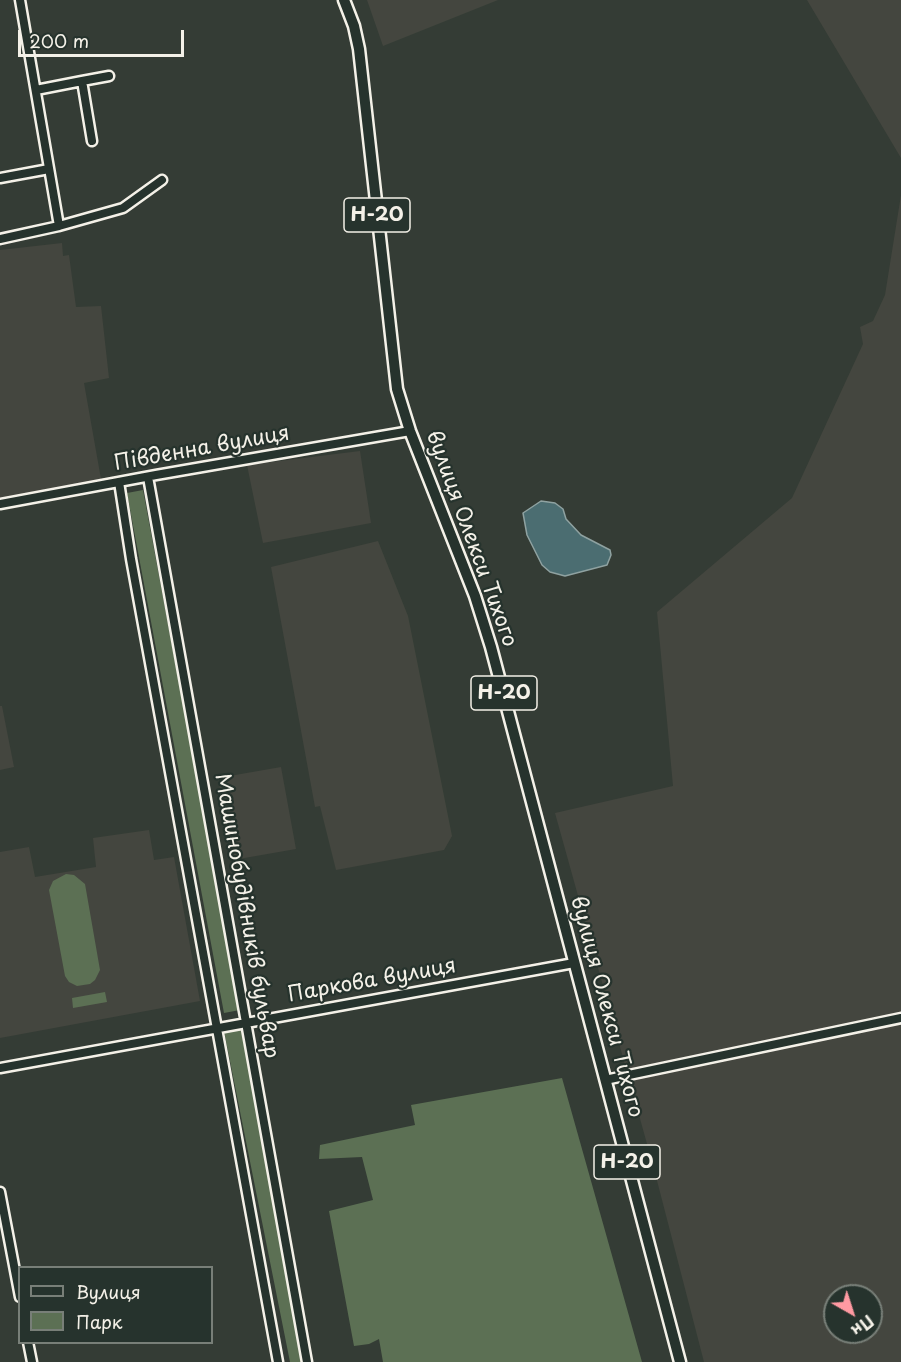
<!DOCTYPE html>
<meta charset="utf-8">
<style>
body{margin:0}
#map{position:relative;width:901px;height:1362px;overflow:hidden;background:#343c35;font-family:"Playpen Sans",sans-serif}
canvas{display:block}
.legend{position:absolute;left:18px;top:1266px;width:195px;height:78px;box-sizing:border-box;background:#26332d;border:2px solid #787f78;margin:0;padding:8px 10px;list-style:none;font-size:18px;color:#f4f1e8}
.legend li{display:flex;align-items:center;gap:12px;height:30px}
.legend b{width:30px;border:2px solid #787f78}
.north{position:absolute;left:823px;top:1284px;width:60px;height:60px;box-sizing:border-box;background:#26332d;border:2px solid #787f78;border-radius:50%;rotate:141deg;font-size:16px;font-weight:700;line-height:24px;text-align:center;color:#f4f1e8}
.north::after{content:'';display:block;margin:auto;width:21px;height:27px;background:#ff9aa2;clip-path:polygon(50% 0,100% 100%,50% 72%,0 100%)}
.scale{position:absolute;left:18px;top:30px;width:166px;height:27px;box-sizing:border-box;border:3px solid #f4f1e8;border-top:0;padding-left:8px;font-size:18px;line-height:21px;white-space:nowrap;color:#f4f1e8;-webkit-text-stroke:4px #26332d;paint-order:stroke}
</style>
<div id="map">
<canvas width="901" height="1362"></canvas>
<ul class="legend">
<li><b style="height:8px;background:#26332d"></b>Вулиця</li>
<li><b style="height:16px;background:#5c7054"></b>Парк</li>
</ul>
<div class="north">Пн</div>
<div class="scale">200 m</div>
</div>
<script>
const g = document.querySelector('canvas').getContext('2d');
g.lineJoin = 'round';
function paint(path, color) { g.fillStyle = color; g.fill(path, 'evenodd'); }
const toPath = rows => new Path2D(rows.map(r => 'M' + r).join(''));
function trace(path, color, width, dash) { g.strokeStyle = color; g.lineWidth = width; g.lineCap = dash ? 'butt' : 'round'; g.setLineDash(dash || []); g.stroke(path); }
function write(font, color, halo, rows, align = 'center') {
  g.font = font + ' "Playpen Sans",sans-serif'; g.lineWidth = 4.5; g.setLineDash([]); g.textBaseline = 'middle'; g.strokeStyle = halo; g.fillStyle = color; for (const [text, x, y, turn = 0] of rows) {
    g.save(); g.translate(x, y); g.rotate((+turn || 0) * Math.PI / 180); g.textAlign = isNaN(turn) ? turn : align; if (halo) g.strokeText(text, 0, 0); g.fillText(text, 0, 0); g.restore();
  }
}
paint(toPath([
 [367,0,498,0,383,46],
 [807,0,901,0,901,158],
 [901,195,901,1362,704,1362,654,1169,555,813,673,786,657,612,792,498,863,344,860,327,873,321,885,295],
 [835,1296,871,1296,871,1332,835,1332],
 [62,243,63,256,69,255,76,307,101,306,109,378,84,383,101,479,0,498,0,250],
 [360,451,371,523,263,543,247,465],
 [378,541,408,616,452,836,444,850,336,870,320,806,315,807,271,567],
 [0,706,2,706,14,767,0,770],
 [281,767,296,849,233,860,218,778],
 [149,830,154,860,174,857,200,1001,0,1038,0,852,29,847,35,877,96,867,93,838]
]), '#44463f');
paint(toPath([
 [143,490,240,1010,224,1013,127,493],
 [66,874,74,875,85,884,100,970,95,980,90,984,77,986,69,982,65,976,49,890,53,881],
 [105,992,107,1002,73,1008,72,998],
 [241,1028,304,1362,290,1362,224,1031],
 [562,1078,642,1362,383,1362,379,1339,369,1344,354,1346,329,1211,373,1200,362,1157,319,1159,320,1145,415,1125,411,1105]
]), '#5c7054');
const water = toPath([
 [541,501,555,503,563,509,566,519,581,535,610,550,611,555,607,565,565,576,550,572,542,565,527,535,523,513,541,501]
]);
paint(water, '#4b6d71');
trace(water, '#8fa2a1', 1.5);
const minor = toPath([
 [20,0,59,226],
 [82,81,109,76],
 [36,90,82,81,92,141],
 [0,178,49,169],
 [0,239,59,226,123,208,162,180],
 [148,477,307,1362],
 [119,482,131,559,278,1362],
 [0,504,156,475,410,431],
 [0,1068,574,963],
 [605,1080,901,1018],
 [0,1192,20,1297],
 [28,1342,32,1362]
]);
const major = toPath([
 [344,0,354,26,359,49,397,389,410,431,475,596,491,647,680,1362]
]);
trace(minor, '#f4f1e8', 13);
trace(major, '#f4f1e8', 15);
trace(minor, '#26332d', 8);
trace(major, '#26332d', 10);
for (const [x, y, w] of [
 [377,215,66],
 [504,693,66],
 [627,1162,66]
]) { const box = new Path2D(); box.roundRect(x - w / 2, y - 17, w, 34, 4.5); g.fillStyle = '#26332d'; g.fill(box); trace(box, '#f4f1e8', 1.5); }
write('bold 20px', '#f4f1e8', null, [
 ["Н-20",377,215],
 ["Н-20",504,693],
 ["Н-20",627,1162]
]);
write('21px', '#f4f1e8', '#26332d', [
 ["Південна вулиця",202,449,-10],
 ["вулиця Олекси Тихого",471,539,70],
 ["Машинобудівників бульвар",246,916,80],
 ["Паркова вулиця",372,981,-10],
 ["вулиця Олекси Тихого",606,1007,75]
]);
</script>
